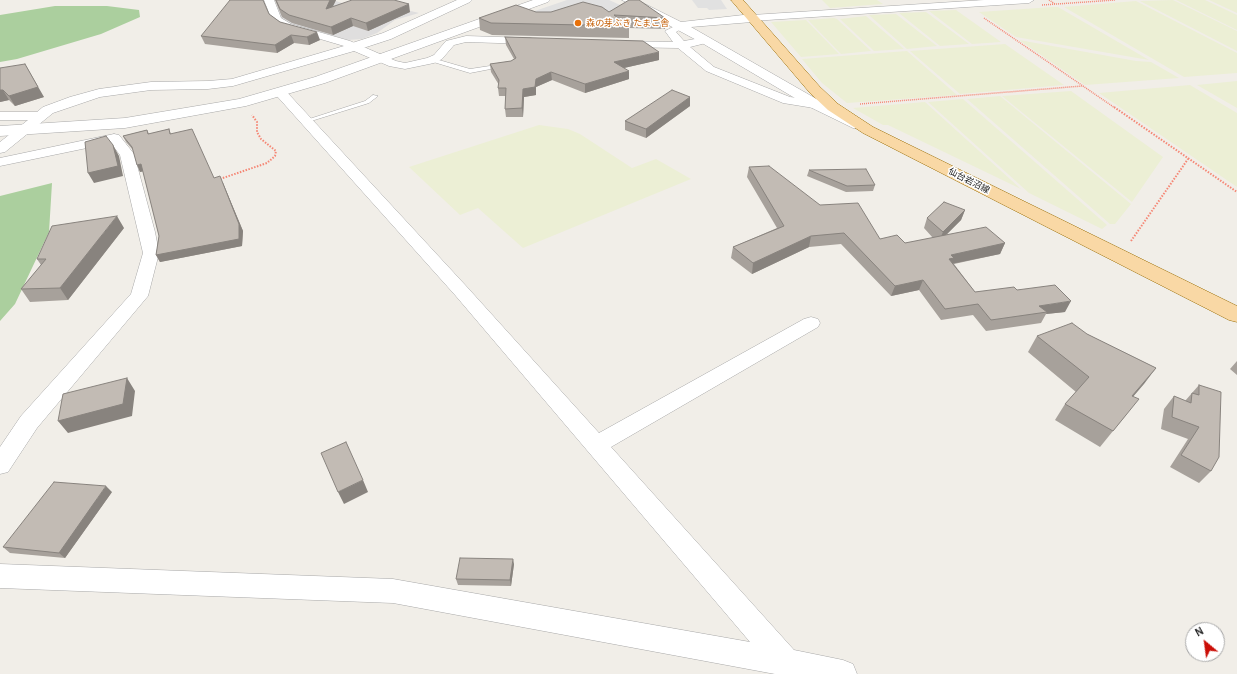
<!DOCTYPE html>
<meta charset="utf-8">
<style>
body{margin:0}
#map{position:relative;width:1237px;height:674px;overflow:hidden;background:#f1eee8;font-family:Karla,sans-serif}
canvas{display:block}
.north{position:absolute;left:1185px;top:622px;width:40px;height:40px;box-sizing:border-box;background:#fff;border:1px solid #a6a6a6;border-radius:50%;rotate:331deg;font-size:11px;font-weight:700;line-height:16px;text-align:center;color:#212121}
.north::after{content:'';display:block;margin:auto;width:14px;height:18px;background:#cb0e07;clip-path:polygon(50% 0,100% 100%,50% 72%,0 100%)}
</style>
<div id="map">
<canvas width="1237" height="674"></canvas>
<div class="north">N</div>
</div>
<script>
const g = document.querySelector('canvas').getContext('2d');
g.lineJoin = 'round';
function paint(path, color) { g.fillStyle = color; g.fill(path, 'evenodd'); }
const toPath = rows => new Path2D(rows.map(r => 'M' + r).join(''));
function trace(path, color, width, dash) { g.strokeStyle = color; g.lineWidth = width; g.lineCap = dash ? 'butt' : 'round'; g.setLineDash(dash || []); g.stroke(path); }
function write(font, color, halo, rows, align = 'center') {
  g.font = font + ' Karla,"Noto Sans JP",sans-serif'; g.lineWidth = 3; g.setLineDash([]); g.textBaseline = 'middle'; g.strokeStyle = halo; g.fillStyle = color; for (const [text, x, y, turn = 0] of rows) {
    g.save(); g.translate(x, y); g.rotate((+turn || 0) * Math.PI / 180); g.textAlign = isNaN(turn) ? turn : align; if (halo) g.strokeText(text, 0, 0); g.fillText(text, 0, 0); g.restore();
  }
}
paint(toPath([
 [275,0,333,0,354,7,370,1,419,13,395,20,377,33,362,39,348,40,284,22,280,16]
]), '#dfdede');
paint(toPath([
 [822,0,877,0,883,4,830,8],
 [1173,0,1237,31,1237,51,1140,1],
 [1176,0,1205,0,1237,15,1237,30],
 [1209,0,1237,0,1237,13],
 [1136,1,1237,53,1237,73,1184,77,1064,7],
 [1053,7,1058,7,1149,60,1016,37,979,12],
 [956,10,1001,42,972,44,929,11],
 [926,12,969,44,940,46,899,13],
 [896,14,937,46,907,49,869,15],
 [866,16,904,49,874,51,840,19],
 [834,18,837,19,871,51,841,54,808,20],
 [806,20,839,54,801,57,771,22],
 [1019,40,1136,61,1151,62,1179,78,1085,85],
 [1005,44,1064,85,960,94,910,51],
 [907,51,957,95,847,103,822,83,802,59],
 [1237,81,1237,108,1197,85],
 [1190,85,1237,113,1237,187,1099,93],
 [1071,91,1163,157,1132,202,1002,96],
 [1000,96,1131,204,1115,224,1110,224,967,99],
 [963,99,1107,225,1102,229,1029,193,928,102],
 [925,102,1021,189,888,125,883,125,853,108],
 [539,125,568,129,580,134,632,168,656,159,691,179,523,248,478,208,460,215,409,167]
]), '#ecefd5');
paint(toPath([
 [55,6,107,6,139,10,140,17,101,34,17,59,0,62,0,15],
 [52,183,49,232,15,304,0,321,0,196]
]), '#abcf9e');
paint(toPath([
 [567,0,609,0,638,13,520,16],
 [692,0,721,0,727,9,709,10,707,8,698,8]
]), '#e1e1e1');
const service = toPath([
 [432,58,470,69,503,64,506,66,470,73,430,61,430,59,432,58],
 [373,95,378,96,369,103,308,122,303,121,365,101,373,95]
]);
const minor = toPath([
 [264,0,274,0,281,18,291,24,350,41,396,61,405,63,427,58,434,55,446,41,466,36,531,38,536,41,531,44,466,42,454,45,442,59,434,63,405,69,389,66,354,51,233,86,208,89,151,90,100,97,53,113,5,152,0,153,0,142,28,120,0,120,0,112,37,112,43,107,70,97,99,89,151,82,208,81,232,79,344,46,283,28,272,20,264,0],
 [984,0,1034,0,1029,3,752,21,747,18,752,15,984,0],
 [681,23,686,26,676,32,684,41,706,37,710,38,711,40,710,42,690,47,714,67,790,97,826,102,832,106,826,110,783,103,706,71,678,48,621,47,616,44,621,41,673,42,665,31,681,23],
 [280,88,284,89,467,287,599,433,804,319,811,317,818,319,820,323,818,327,611,447,794,650,843,660,853,664,857,674,775,674,393,603,0,588,0,564,393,579,750,642,455,295,276,95,274,92,280,88],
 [114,134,119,135,134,154,155,232,159,253,148,296,37,428,8,472,0,474,0,447,21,416,131,294,143,253,120,155,111,143,0,166,0,158,114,134]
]);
const tertiary = toPath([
 [457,0,472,0,470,2,391,39,354,51,348,47,349,44,383,33,457,0],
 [533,0,550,0,548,2,325,83,246,106,125,128,0,136,0,126,125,118,239,99,315,77,533,0],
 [622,0,637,0,681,22,752,14,756,15,758,18,756,21,752,22,691,27,820,101,863,122,866,125,863,128,853,128,810,107,702,43,622,0]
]);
const primary = toPath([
 [731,0,743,0,820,87,838,104,873,127,1237,306,1237,322,1229,320,863,133,828,110,810,93,731,0]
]);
trace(service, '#a8a8a8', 1);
trace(minor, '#a8a8a8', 1);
trace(tertiary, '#a8a8a8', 1);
trace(primary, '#996d05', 1);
trace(toPath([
 [1049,0,1055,4],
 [1042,5,1115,0],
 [984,18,1115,108],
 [860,104,1082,86]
]), '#f58775', 1.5, [1, 1]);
trace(toPath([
 [1114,107,1237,192],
 [220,179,267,163,275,156,276,151,261,139,257,132,257,122,252,115],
 [1131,241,1188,159]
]), '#f58775', 2, [1.5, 1.5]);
paint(service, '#fff');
paint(minor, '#fff');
paint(tertiary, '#fff');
paint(primary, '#f9d8a5');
paint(toPath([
 [275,0,336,0,332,7,410,12,368,31,353,26,333,35,292,23,282,17],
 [536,12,609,12,665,18,665,29,629,28,629,38,492,35,480,30,479,18],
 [269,14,280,22,320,40,309,45,294,43,277,53,205,44,201,36],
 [505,37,659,60,624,68,629,79,585,93,552,80,536,87,536,95,524,97,523,117,506,117,505,109,506,96,499,96,498,88,499,85,491,72,490,64,511,61,514,59,506,45],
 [0,68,44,97,15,106,9,100,0,102],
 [690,97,690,106,646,138,625,130,625,121],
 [169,129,171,134,214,178,223,183,243,231,242,246,160,262,156,255,159,236,143,171,140,172,133,150,126,142,123,136,147,130,149,134],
 [749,167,820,205,880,239,905,243,933,238,924,228,927,218,965,210,961,220,946,235,1005,243,1000,254,954,264,975,292,1017,290,1065,312,1046,314,1041,323,986,331,973,315,941,320,919,290,891,296,841,244,809,247,752,274,731,258,733,247,777,228,747,177],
 [809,170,875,185,873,191,846,192,807,176],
 [124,228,68,300,30,302,21,289,41,265,37,259],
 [1087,334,1156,368,1133,396,1126,415,1100,447,1055,420,1065,404,1076,392,1028,352,1037,336],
 [1237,361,1237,375,1230,369],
 [1199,385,1211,471,1199,483,1170,467,1188,439,1161,429,1164,409,1174,396,1185,401],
 [112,492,65,558,10,553,3,547],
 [514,564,511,586,458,585,456,579]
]), '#a7a19b');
paint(toPath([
 [330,0,336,0,328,17,326,9],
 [409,4,410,12,368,31,366,23],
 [351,18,353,26,333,35,331,27],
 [317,32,320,40,309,45,307,37],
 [291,35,294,43,277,53,275,45],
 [659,52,659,60,615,70,614,62],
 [25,64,44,97,15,106,9,96],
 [629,71,629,79,585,93,585,84],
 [551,72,552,80,536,87,536,95,524,97,523,117,522,108,523,89,536,79],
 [0,90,3,90,9,100,0,102],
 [690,97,690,106,646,138,646,129],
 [113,145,119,156,123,176,94,183,88,173],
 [141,164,145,171,140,172,137,165],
 [223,183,243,231,242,246,160,262,156,255],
 [965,210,961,220,938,243,943,232],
 [117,216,124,228,68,300,60,288],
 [811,236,809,247,752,274,753,263],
 [1005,243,1000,254,951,264,945,269,951,255],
 [923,280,919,290,891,296,895,286],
 [1071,301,1065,312,1046,314,1047,312,1039,306],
 [1156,368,1144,384,1120,412,1132,396],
 [127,378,135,391,132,416,68,433,58,421],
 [363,480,368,492,344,504,338,492],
 [106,486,112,492,65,558,59,553],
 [513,559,514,564,511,586,510,580]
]), '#88837e');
const building = toPath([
 [230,0,263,0,269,14,280,22,317,32,307,37,291,35,275,45,201,36,230,0],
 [276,0,330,0,326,9,352,0,394,0,409,4,366,23,351,18,331,27,289,15,280,9,276,0],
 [629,0,639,0,665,18,614,15,629,26,491,23,479,18,516,5,536,12,551,12,583,2,602,7,609,12,629,0],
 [505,37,643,41,659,52,614,62,629,71,585,84,551,72,536,79,535,87,523,89,522,108,505,109,506,88,498,88,499,80,490,64,511,61,516,58,505,37],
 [25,64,38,87,9,96,3,90,0,90,0,68,25,64],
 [672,90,690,97,646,129,625,121,672,90],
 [169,129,170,134,192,129,214,178,220,176,239,224,239,239,156,255,159,236,141,164,137,165,132,147,123,136,147,130,148,134,169,129],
 [106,136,113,145,118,166,88,173,85,142,106,136],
 [769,166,820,205,858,203,880,239,897,235,905,243,986,227,1005,243,951,255,954,258,949,259,975,292,1014,287,1017,290,1055,285,1071,301,1039,306,1047,312,991,320,978,304,945,309,923,280,895,286,844,233,811,236,753,263,733,247,784,226,749,167,769,166],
 [866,169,875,185,847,186,809,170,866,169],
 [944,202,965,210,943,232,927,218,944,202],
 [117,216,60,288,21,289,46,259,37,259,52,226,117,216],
 [1072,323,1087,334,1156,368,1132,396,1139,399,1113,431,1065,404,1089,377,1037,336,1072,323],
 [127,378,123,404,58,421,63,394,127,378],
 [1199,385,1221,392,1219,457,1211,471,1181,455,1199,427,1172,417,1174,396,1191,403,1192,393,1199,395,1199,385],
 [346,442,363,480,338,492,321,453,346,442],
 [54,482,106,486,59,553,3,547,54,482],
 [460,558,513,559,510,580,456,579,460,558]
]);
paint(building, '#c2bbb4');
trace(building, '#88837e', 1);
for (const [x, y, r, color] of [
 [578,23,4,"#e8710a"]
]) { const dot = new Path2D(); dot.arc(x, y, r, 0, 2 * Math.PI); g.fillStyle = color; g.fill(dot); trace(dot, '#fff', 1.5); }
write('9px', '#c56008', '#fff', [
 ["森の芽ぶき たまご舎",586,23]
], 'left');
write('9px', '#212121', '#fff', [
 ["仙台岩沼線",969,181,27]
]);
</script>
